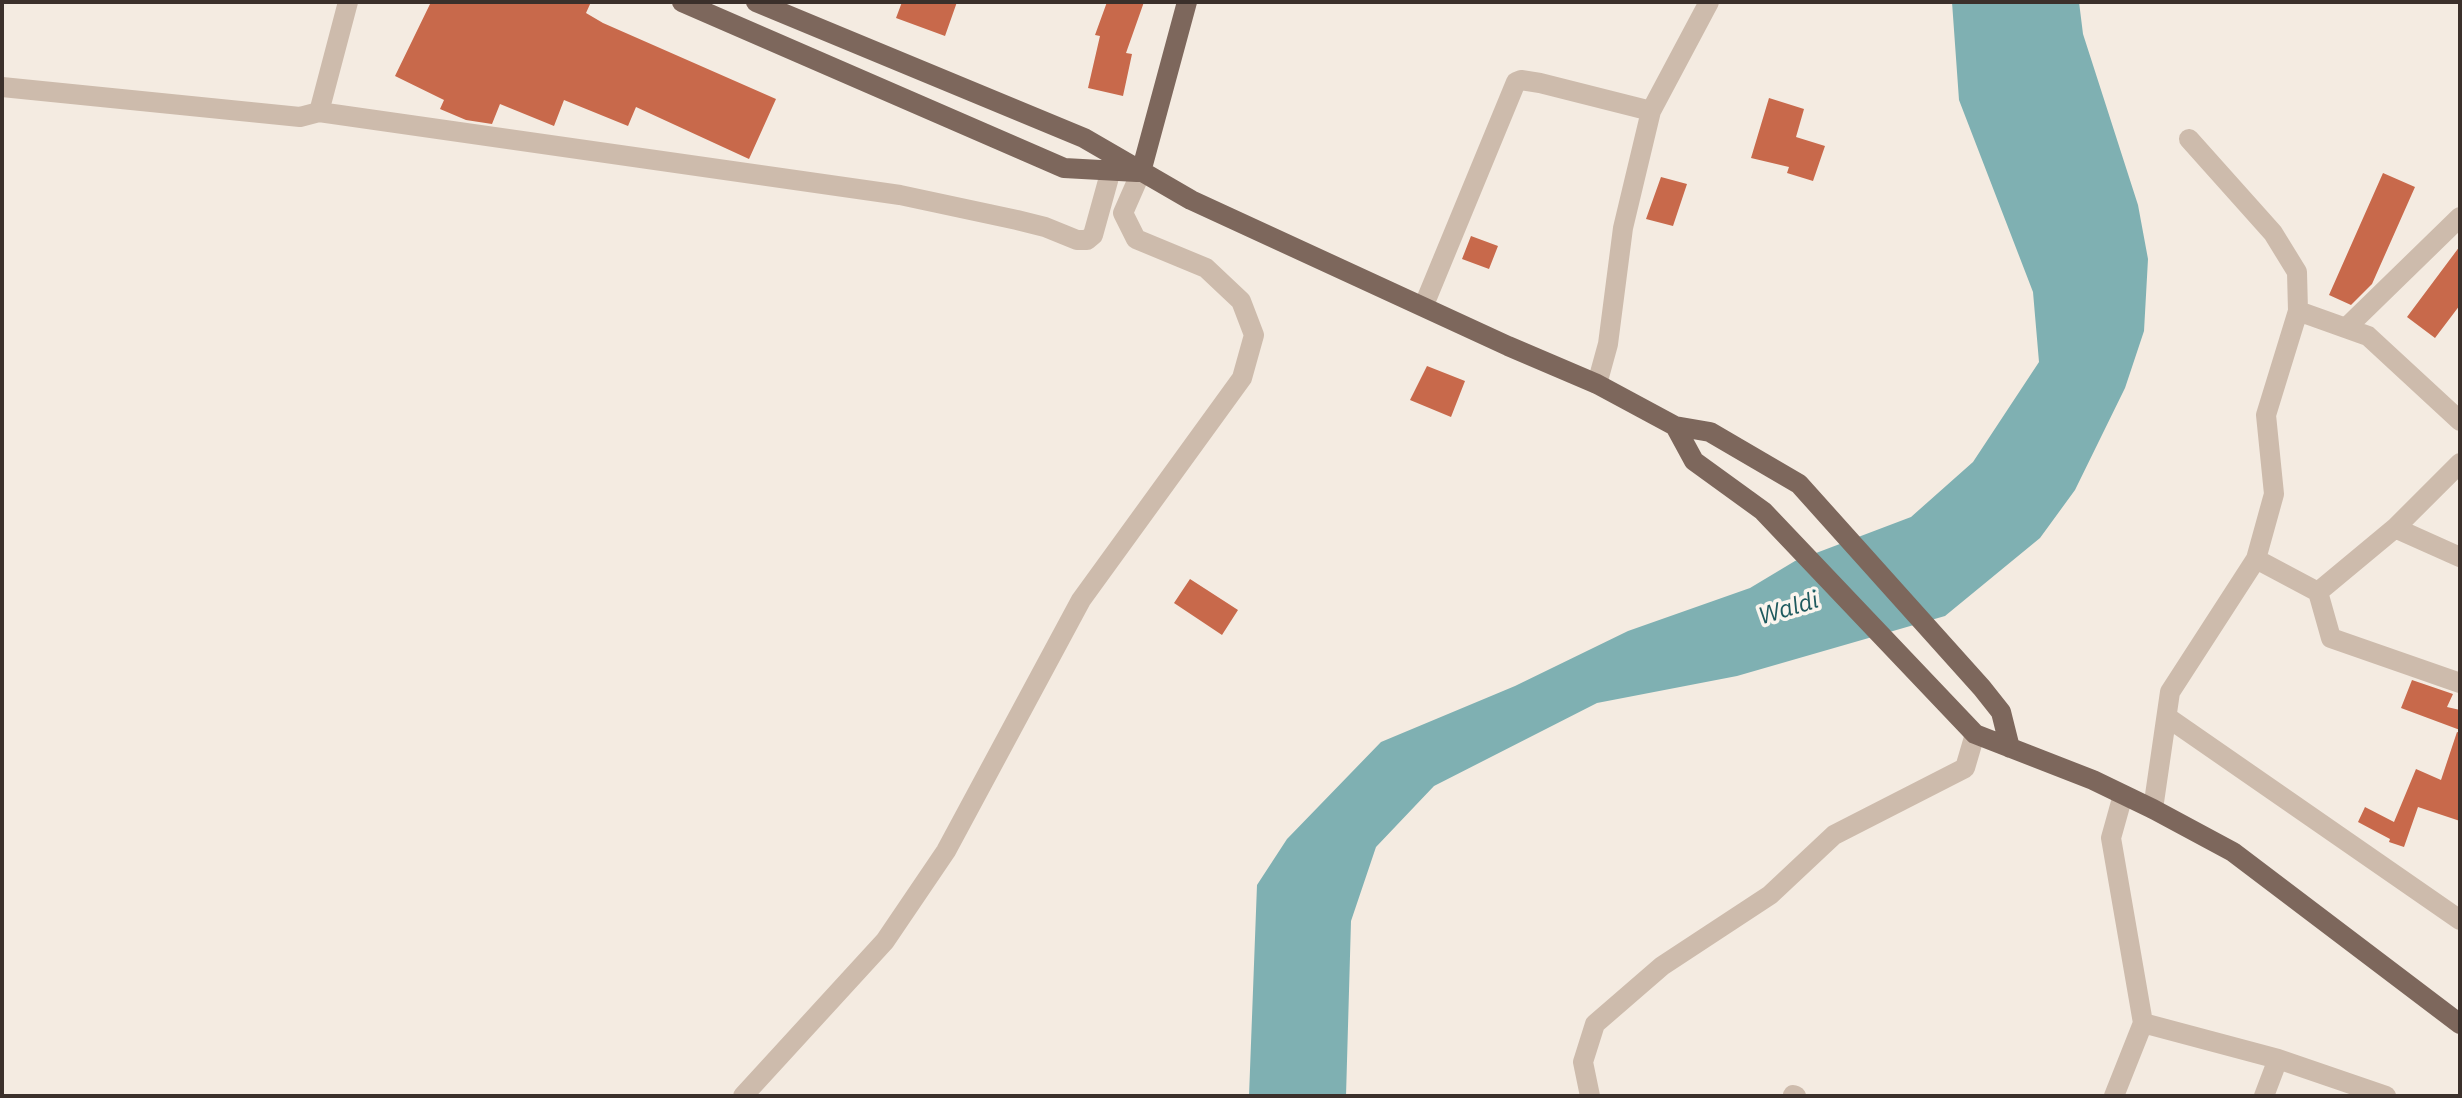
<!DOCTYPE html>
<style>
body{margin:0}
#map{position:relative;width:2462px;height:1098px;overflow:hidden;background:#f4ebe1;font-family:"IBM Plex Sans",sans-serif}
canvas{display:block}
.frame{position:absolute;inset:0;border:4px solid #3b302b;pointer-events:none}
</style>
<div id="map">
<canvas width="2462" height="1098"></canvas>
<div class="frame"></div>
</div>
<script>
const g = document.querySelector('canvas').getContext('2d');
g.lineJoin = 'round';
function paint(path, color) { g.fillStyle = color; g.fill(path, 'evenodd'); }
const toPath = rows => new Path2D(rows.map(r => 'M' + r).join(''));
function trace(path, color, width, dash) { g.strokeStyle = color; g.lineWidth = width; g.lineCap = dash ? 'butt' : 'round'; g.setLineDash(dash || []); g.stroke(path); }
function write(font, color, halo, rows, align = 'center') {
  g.font = font + ' "IBM Plex Sans",sans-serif'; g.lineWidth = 7; g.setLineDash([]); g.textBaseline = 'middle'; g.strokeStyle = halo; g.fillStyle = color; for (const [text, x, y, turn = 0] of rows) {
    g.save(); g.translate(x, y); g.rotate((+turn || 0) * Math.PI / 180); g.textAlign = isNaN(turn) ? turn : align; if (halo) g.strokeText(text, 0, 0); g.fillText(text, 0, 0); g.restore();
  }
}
paint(toPath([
 [1952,2,2079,2,2083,34,2138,205,2148,259,2144,331,2125,388,2075,490,2040,538,1945,616,1737,676,1597,703,1434,786,1376,847,1351,921,1346,1096,1249,1096,1257,885,1287,839,1381,742,1515,686,1628,631,1750,588,1795,561,1911,517,1973,462,2039,362,2033,292,1959,100]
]), '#7fb0b2');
paint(toPath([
 [431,2,591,2,586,13,603,23,776,99,749,159,636,107,628,126,564,100,554,126,500,104,492,124,466,120,440,109,444,100,395,76],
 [902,2,957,2,945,36,896,18],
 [1107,2,1144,2,1126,53,1132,54,1123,96,1088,88,1100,36,1095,35],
 [1769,98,1804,109,1796,137,1825,146,1813,181,1787,173,1789,167,1751,158],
 [2383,173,2415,187,2372,284,2351,305,2329,295],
 [1661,177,1687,184,1673,226,1646,219],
 [1471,236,1498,246,1489,269,1462,259],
 [2460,246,2460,305,2435,338,2407,317],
 [1427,366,1465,381,1451,417,1410,400],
 [1190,579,1238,610,1222,635,1174,603],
 [2412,680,2453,694,2447,707,2460,710,2460,730,2401,708],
 [2457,732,2460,733,2460,821,2418,807,2404,847,2389,842,2390,839,2358,822,2365,807,2394,822,2416,769,2441,780]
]), '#c8694b');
trace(toPath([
 [2,87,300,117,319,112,900,195,1017,220,1045,227,1077,240,1087,240,1093,235,1111,170],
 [319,112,348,2],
 [2189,139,2273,233,2297,272,2298,311],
 [1424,305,1516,82,1521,80,1540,83,1651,111],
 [2346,328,2460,217],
 [1597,384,1608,344,1623,228,1651,111,1709,2],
 [2395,528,2460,557],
 [2256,559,2318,592,2331,638,2460,683],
 [2318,592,2395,528,2460,463],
 [2167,717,2460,920],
 [2153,809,2170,692,2256,559,2274,494,2266,415,2298,311,2368,336,2460,421],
 [2143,1023,2278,1059,2386,1096],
 [1793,1095,1796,1096],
 [743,1096,885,941,946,851,1081,600,1242,378,1254,335,1241,301,1206,268,1136,239,1123,213,1141,172],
 [1590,1096,1583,1062,1595,1024,1662,966,1770,895,1834,835,1965,768,1975,734],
 [2114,1096,2143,1023,2111,838,2123,795],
 [2264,1096,2278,1059]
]), '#cdbbac', 20);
trace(toPath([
 [682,2,1064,168,1137,172],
 [756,2,1084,138,1191,200,1508,346,1597,384,1675,426,1710,432,1799,484,1982,688,2001,712,2010,748],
 [1141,172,1187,2],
 [1675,426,1694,461,1763,511,1975,734,2093,780,2153,809,2233,852,2460,1024]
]), '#7d675c', 20);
write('italic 24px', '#1f5a5e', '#fbf5ee', [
 ["Waldi",1789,609,-17]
]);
</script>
